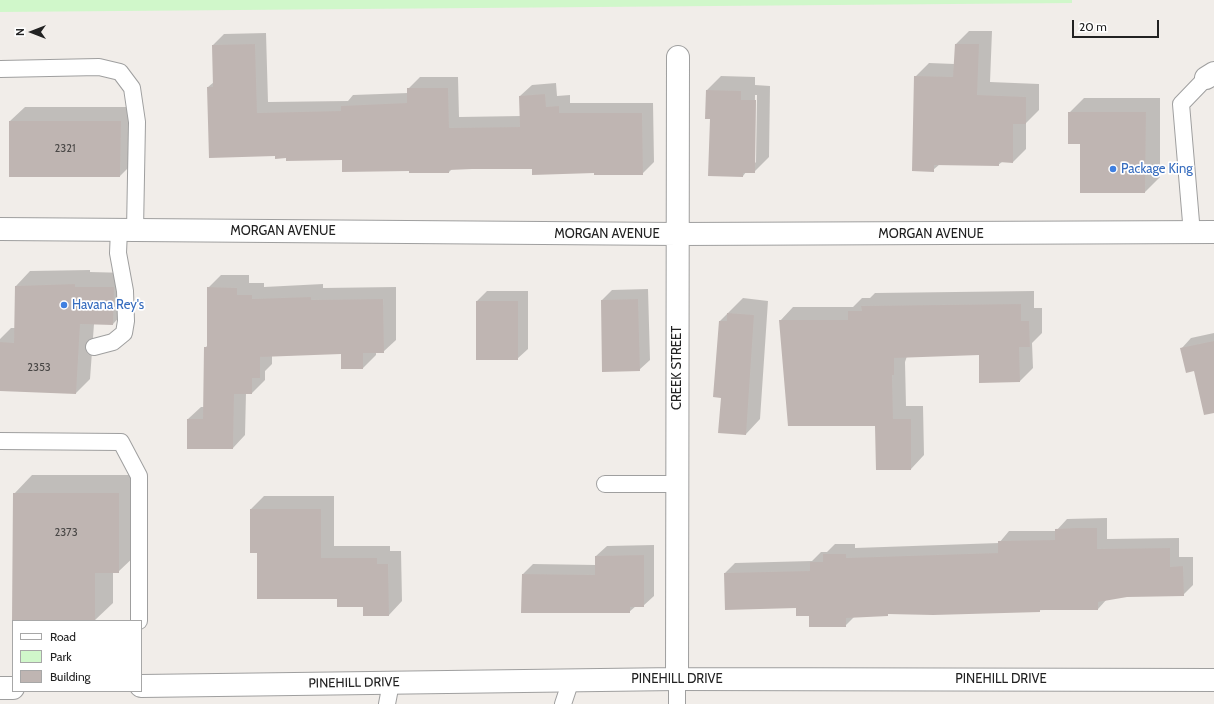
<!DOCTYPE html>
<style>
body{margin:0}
#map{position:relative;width:1214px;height:704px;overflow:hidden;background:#f1ede9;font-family:Cabin,sans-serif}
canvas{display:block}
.legend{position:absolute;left:12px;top:620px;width:130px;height:72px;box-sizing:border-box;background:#fff;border:1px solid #a7a7a7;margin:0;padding:5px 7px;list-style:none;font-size:12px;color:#222}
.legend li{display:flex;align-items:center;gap:8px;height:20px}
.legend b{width:20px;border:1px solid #a7a7a7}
.north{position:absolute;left:12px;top:12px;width:40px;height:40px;-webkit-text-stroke:3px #fff;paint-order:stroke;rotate:270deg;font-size:11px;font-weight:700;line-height:16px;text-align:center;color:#222}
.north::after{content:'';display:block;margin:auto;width:14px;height:18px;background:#222;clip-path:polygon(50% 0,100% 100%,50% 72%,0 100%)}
.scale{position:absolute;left:1072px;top:20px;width:87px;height:18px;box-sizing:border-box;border:2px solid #222;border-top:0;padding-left:5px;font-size:12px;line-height:14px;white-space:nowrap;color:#222;-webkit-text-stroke:3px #fff;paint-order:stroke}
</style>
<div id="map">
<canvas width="1214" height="704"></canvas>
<ul class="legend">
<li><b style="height:5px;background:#fff"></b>Road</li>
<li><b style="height:11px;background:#d0f7ca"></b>Park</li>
<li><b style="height:11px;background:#bfb5b2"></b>Building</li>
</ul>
<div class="north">N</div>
<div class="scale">20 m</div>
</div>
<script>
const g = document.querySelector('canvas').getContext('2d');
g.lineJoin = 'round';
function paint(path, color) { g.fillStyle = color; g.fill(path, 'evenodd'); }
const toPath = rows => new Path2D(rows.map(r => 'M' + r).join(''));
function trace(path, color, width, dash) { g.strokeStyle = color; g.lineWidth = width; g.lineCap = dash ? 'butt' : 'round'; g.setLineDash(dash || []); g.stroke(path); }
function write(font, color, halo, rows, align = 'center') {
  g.font = font + ' Cabin,sans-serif'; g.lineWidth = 3.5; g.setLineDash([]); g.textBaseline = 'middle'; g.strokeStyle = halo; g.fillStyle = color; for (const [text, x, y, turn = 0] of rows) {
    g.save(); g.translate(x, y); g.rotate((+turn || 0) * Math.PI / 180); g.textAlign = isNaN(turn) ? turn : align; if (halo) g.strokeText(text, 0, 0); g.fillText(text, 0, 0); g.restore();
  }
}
paint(toPath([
 [0,0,1072,0,1072,3,0,12]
]), '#d0f7ca');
paint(toPath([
 [969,31,992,31,990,82,1039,84,1039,110,1026,123,1026,149,1013,162,1002,162,998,165,940,164,933,170,915,77,929,63,955,64,956,44],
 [266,33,268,102,348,101,353,95,408,93,408,89,420,77,458,77,459,117,521,116,520,96,532,85,556,83,557,96,570,95,570,103,653,103,654,162,642,174,533,168,452,169,449,172,410,170,343,159,276,155,208,87,214,82,213,45,224,34],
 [721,76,755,77,755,85,770,86,769,157,754,172,746,172,743,176,711,118,707,90],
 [755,95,757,95,756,162,754,164],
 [1084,98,1160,98,1160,177,1145,192,1082,143,1069,113],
 [25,107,135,107,135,161,120,176,10,121],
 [90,270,90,272,129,273,127,309,113,324,94,324,90,379,76,393,0,390,0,339,11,328,15,328,16,286,30,271],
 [221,275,249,275,249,283,264,283,264,287,323,284,323,288,396,287,396,340,383,352,376,352,376,355,363,368,342,353,272,356,272,364,265,371,265,380,252,393,246,393,245,435,233,448,188,419,201,407,204,407,205,348,208,345,208,288],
 [648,289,650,360,639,370,602,300,612,290],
 [487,291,528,291,528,349,517,359,477,301],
 [1034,291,1034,308,1042,308,1042,333,1032,343,1033,368,1020,381,980,354,907,356,905,362,906,406,923,406,924,455,911,469,876,425,780,321,793,307,853,307,862,298,870,298,875,293],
 [743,298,768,301,760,419,746,434,722,397,720,321],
 [1214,333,1214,408,1195,370,1181,349,1191,338],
 [32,475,137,475,137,554,118,572,113,572,113,603,94,621,13,621,14,494],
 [264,496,334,496,334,546,390,546,390,551,401,551,402,601,389,615,338,598,258,552,251,509],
 [1107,518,1107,539,1179,538,1179,557,1193,557,1193,585,1183,595,1127,596,1107,599,1098,609,889,613,887,615,854,617,845,626,810,615,725,573,735,563,812,561,821,552,827,552,835,544,855,544,855,548,999,543,1009,531,1056,531,1067,519],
 [654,545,654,596,643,606,636,606,629,612,523,574,533,564,596,565,596,556,607,546]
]), '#0003');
paint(toPath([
 [255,44,257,113,341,111,341,106,407,103,407,88,448,88,449,128,520,127,519,96,545,94,546,107,559,106,559,113,642,113,643,175,594,175,594,173,532,175,532,169,472,169,449,170,449,173,409,173,409,171,342,172,342,160,286,161,286,158,275,159,275,156,209,158,207,87,213,87,212,45],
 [955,44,979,44,977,95,1026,97,1026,124,1013,124,1013,163,999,162,999,166,934,165,934,172,912,171,914,76,953,77],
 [706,90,741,91,741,100,756,100,755,173,743,173,743,177,708,176,710,119,705,119],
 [1068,112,1146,112,1145,193,1080,193,1080,144,1068,144],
 [9,121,121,121,120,177,9,177],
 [75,284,75,287,114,287,113,325,80,324,76,394,0,391,0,342,14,343,15,286],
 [207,287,237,288,237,295,252,295,252,299,311,297,311,300,383,299,384,353,363,353,363,369,341,369,341,354,260,357,260,378,252,378,252,394,234,394,233,449,187,449,187,419,203,419,204,347,207,347],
 [638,299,640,371,602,372,601,300],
 [476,301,518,301,518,360,476,360],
 [1021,304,1021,321,1029,321,1030,347,1019,347,1020,382,979,383,979,355,894,358,894,375,892,375,893,419,911,419,911,470,876,470,875,426,788,426,779,320,848,320,848,311,862,311,861,306],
 [727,313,754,315,746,435,718,433,721,398,713,397,719,321,727,321],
 [1214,341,1214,413,1204,415,1194,371,1186,373,1180,348],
 [13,493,119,493,119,573,95,573,95,621,12,621],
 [250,509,321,509,321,558,377,558,377,564,388,564,389,616,363,616,363,607,337,607,337,599,257,599,257,553,250,553],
 [1076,528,1097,528,1097,549,1170,548,1170,567,1183,566,1184,596,1127,597,1098,602,1098,610,1040,610,1040,612,933,615,888,614,888,616,846,618,846,627,809,627,809,616,796,616,796,608,725,610,724,573,810,571,810,562,823,562,823,554,846,554,846,558,998,553,998,541,1055,540,1055,529],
 [644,555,644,607,630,607,630,613,521,613,522,574,595,575,595,556]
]), '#bfb5b2');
const service = toPath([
 [0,69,99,67,120,72,132,88,137,122,135,230],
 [1192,234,1181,104,1206,78],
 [94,347,113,342,124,333,126,321,125,291,118,253,119,230],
 [0,441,121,442,139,476,139,621],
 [605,484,677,484],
 [387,704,391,683],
 [563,704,571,680],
 [677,704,677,679]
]);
const minor = toPath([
 [1206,78,1214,73],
 [0,229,678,234,1214,232],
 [677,679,678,57],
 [141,686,677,679,1214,680],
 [0,688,13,688]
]);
trace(service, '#9f9f9f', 18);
trace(minor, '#9f9f9f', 24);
trace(service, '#fff', 16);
trace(minor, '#fff', 22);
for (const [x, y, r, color] of [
 [1113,169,4,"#3f7fe0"],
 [64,305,4,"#3f7fe0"]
]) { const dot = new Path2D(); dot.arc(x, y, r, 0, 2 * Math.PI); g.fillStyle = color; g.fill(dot); trace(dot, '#fff', 1.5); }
write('11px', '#494746', null, [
 ["2321",65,149],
 ["2353",39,368],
 ["2373",66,533]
]);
write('13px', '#366cbe', '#fff', [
 ["Package King",1121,169],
 ["Havana Rey's",72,305]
], 'left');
write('13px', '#222', '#fff', [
 ["MORGAN AVENUE",283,231],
 ["MORGAN AVENUE",607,234],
 ["MORGAN AVENUE",931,234],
 ["CREEK STREET",677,368,-90],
 ["PINEHILL DRIVE",677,679],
 ["PINEHILL DRIVE",1001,679],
 ["PINEHILL DRIVE",354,683,-1]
]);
</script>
